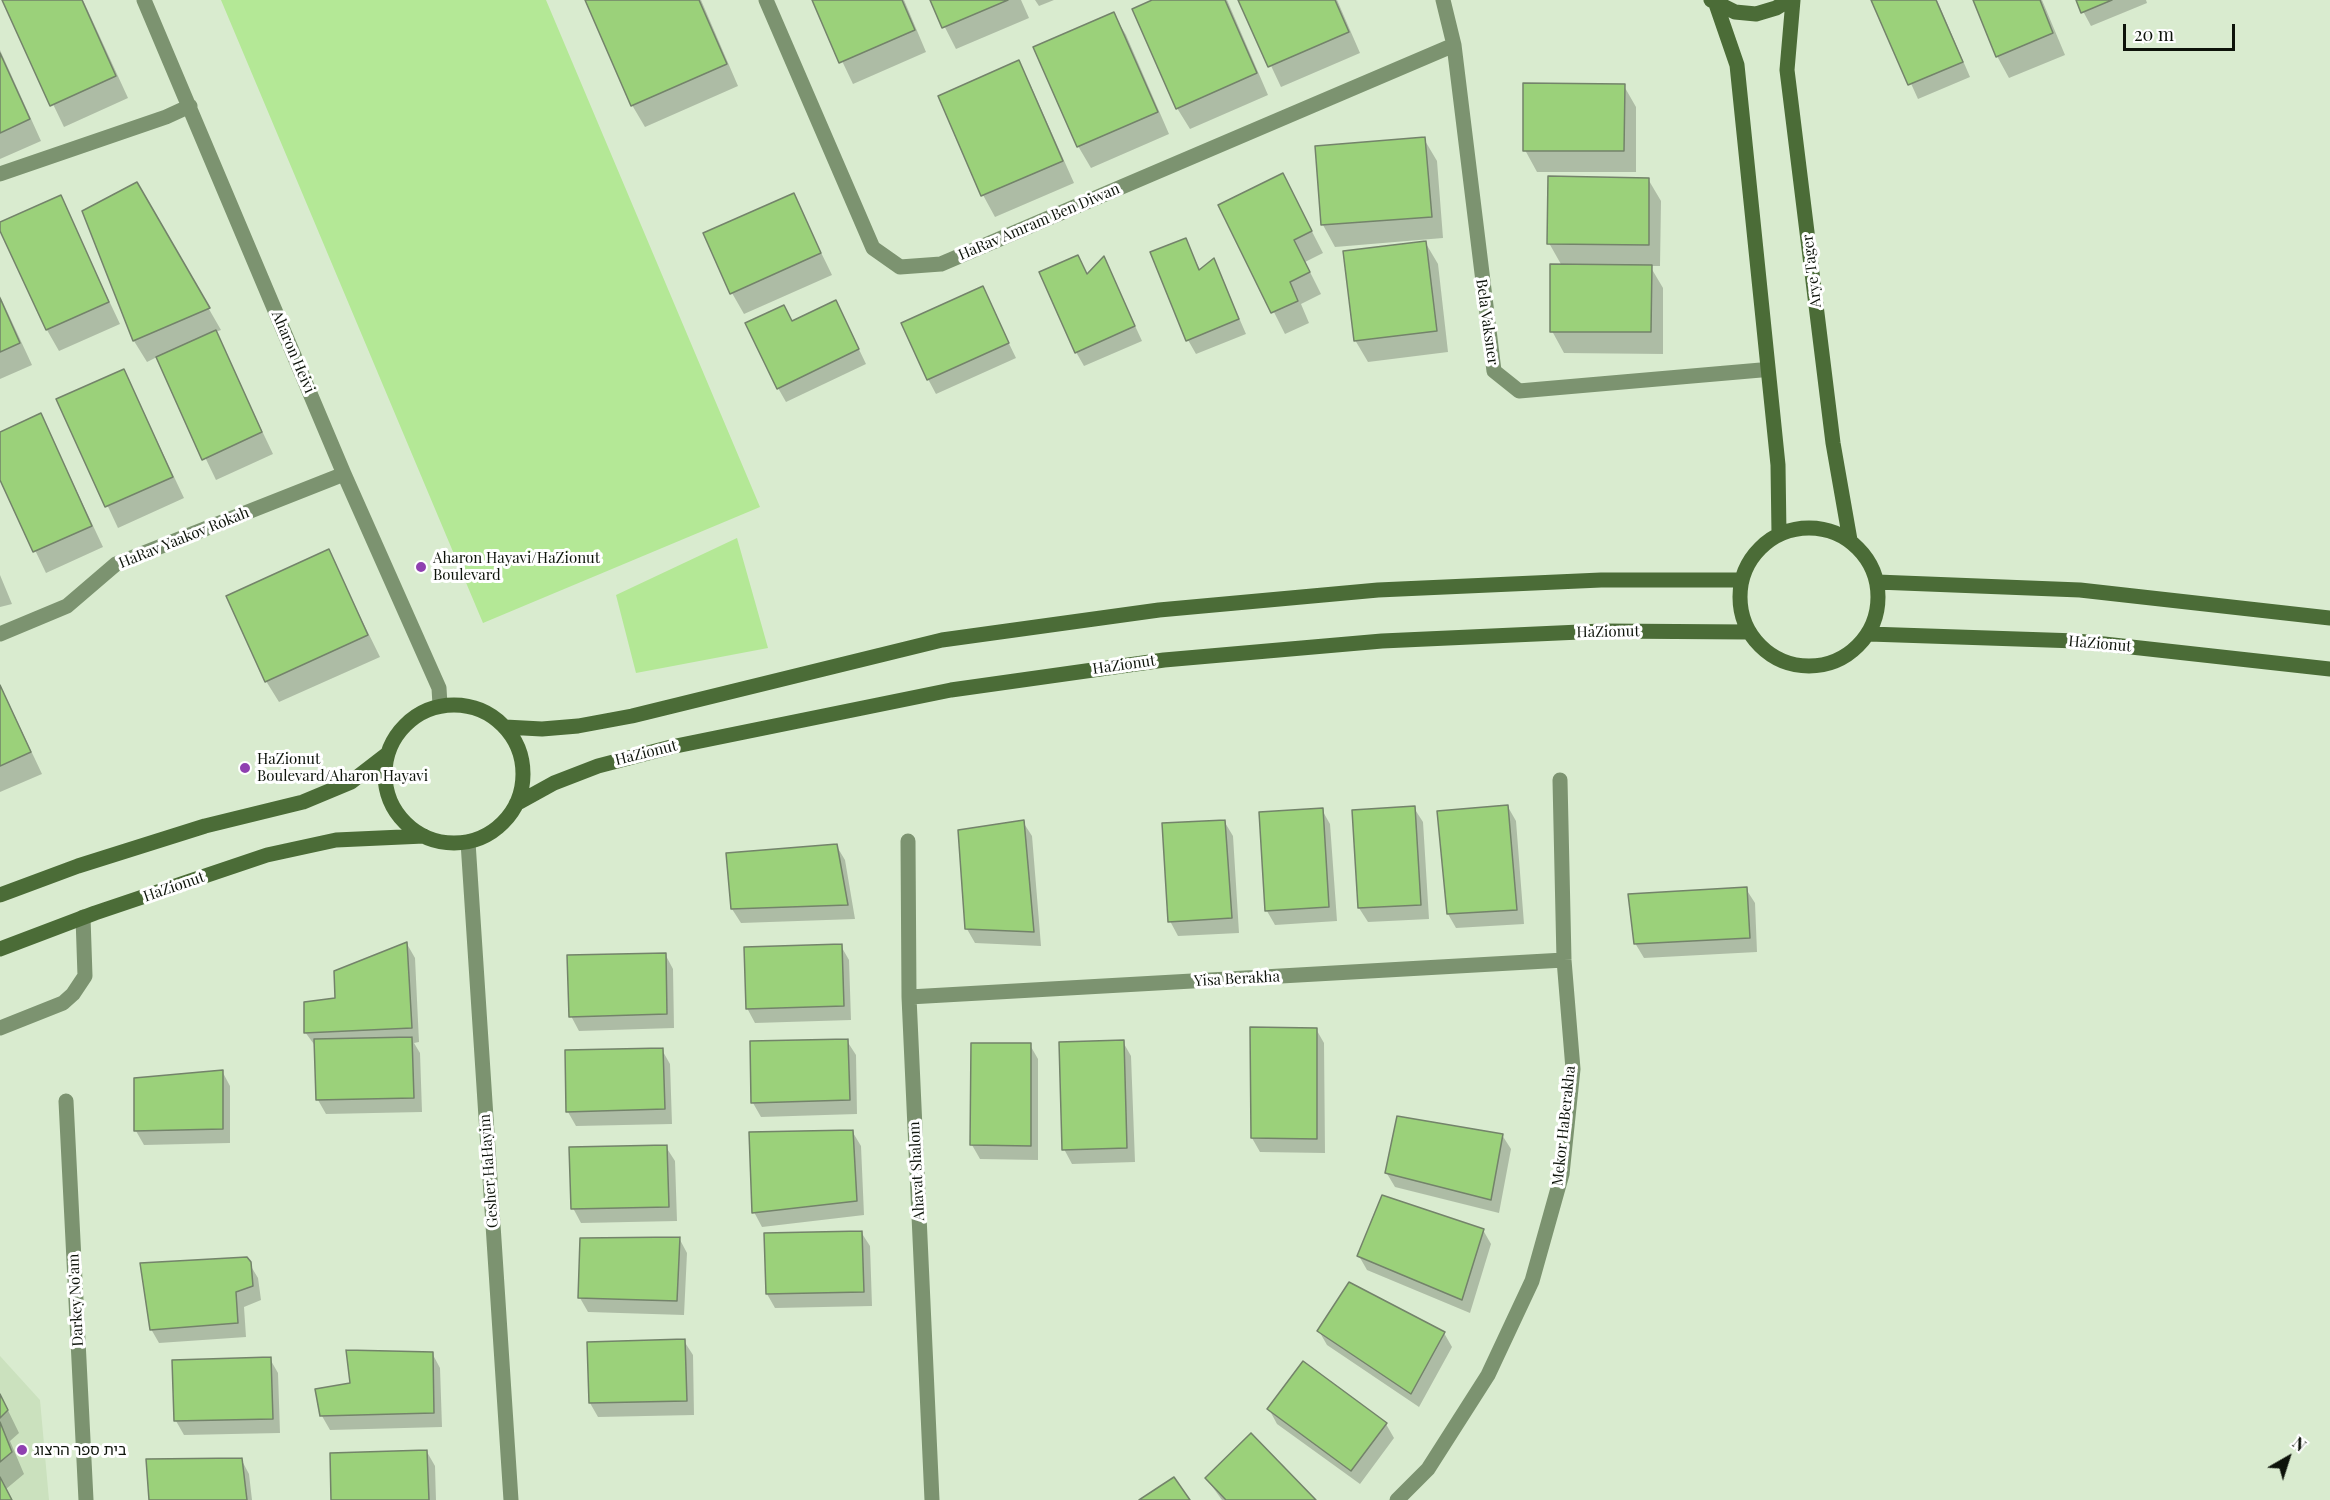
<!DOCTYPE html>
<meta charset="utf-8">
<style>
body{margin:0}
#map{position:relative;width:2330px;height:1500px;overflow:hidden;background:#d9ebcf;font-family:"Playfair Display",serif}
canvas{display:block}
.north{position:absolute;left:2258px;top:1428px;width:60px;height:60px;-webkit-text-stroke:4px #fff;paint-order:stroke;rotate:39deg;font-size:16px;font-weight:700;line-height:24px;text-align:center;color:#0d130a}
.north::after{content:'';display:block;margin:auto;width:21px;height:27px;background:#0d130a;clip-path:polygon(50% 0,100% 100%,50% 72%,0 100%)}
.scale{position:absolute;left:2123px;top:24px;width:112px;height:27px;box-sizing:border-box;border:3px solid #0d130a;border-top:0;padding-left:8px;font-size:18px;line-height:21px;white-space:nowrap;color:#0d130a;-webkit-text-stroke:4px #fff;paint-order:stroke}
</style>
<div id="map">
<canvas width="2330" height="1500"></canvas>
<div class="north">N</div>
<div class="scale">20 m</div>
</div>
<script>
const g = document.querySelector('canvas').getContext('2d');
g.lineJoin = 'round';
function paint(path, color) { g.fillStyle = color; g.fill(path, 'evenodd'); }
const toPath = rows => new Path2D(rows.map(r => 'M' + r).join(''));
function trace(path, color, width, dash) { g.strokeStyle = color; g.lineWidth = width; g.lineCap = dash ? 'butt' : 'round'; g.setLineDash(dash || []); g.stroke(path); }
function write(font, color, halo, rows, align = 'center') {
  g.font = font + ' "Playfair Display","Noto Sans Hebrew",serif'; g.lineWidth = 6; g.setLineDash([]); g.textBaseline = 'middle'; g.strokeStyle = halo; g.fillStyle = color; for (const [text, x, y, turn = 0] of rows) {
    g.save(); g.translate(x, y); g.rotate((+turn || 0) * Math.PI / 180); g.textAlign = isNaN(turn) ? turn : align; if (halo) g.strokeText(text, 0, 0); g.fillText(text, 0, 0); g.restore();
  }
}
paint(toPath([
 [0,1356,40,1400,49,1500,0,1500]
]), '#cbe1be');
paint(toPath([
 [221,0,546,0,760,507,483,623],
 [737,538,768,648,636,673,616,595]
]), '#b4e896');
paint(toPath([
 [3,0,83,0,128,98,64,127],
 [587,0,701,0,738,86,645,127,632,105],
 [813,0,904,0,926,52,853,84],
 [931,0,1021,0,1029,18,956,49],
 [1035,0,1054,0,1039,6],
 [1156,0,1227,0,1268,95,1190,129,1177,108],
 [1240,0,1337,0,1360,53,1281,87],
 [1873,0,1937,0,1970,77,1918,99],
 [1974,0,2042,0,2065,55,2009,78,1997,56],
 [2077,0,2146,0,2147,3,2091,26],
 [1113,13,1126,35,1169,134,1091,168,1078,146],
 [0,50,41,141,0,159],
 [1018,62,1030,84,1074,183,995,217,983,195],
 [1624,86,1636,107,1636,172,1537,172,1525,150],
 [1424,139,1437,161,1443,238,1335,247,1323,225,1316,147],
 [1283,175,1323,253,1305,262,1321,294,1301,304,1309,323,1285,334,1220,205],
 [1648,179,1661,201,1660,266,1650,266,1663,288,1663,354,1564,353,1552,331,1562,266,1549,243],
 [137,184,221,330,215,332,273,454,216,480,157,357,147,362,134,341,84,212],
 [793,195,832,275,744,314,732,293],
 [60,197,120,324,59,351,47,330,0,224],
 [1185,239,1200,270,1214,260,1246,334,1196,354,1188,340],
 [1425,242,1438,264,1448,352,1368,362,1355,340],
 [1077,256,1088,275,1104,258,1142,341,1084,366,1076,352],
 [982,288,1016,358,936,394,928,379],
 [0,296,32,365,0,379],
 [843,316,866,364,786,402,778,388,792,322],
 [124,371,184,498,118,528,58,400],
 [41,415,103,547,46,573,0,477,0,434],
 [328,551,380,657,279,702,266,681],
 [0,575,12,604,0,607],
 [0,685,42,774,0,792],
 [1508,807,1516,821,1524,924,1456,928,1448,914],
 [1414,808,1423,822,1429,919,1368,922,1359,908,1353,811],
 [1322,810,1330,824,1337,921,1275,925,1267,911],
 [1224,821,1233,836,1239,933,1178,936,1170,921],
 [1023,822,1032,836,1041,946,975,943,967,929],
 [836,845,845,860,855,919,741,923,732,909],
 [1746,889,1755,903,1757,952,1644,958,1635,943],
 [407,944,415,958,419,1042,414,1043,420,1053,422,1112,326,1114,318,1100,316,1047,305,1032,336,999],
 [841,946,849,960,851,1020,755,1023,747,1008],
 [665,954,673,969,674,1028,579,1031,571,1016],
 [1316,1029,1324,1043,1325,1153,1260,1152,1252,1138],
 [847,1041,856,1055,857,1114,761,1117,753,1103],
 [1123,1042,1131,1056,1135,1162,1072,1164,1064,1149],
 [972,1045,1030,1045,1038,1059,1038,1160,980,1159,972,1145],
 [662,1050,670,1064,672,1124,576,1126,568,1112],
 [222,1071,230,1086,230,1143,144,1145,136,1131],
 [852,1131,861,1146,864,1215,762,1227,754,1212],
 [1502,1135,1511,1149,1499,1213,1395,1187,1386,1172],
 [666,1147,675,1161,677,1221,581,1223,573,1208],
 [1483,1230,1491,1244,1470,1313,1367,1270,1359,1256],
 [861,1232,870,1246,872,1306,775,1308,767,1294,765,1235],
 [679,1238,687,1253,684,1315,588,1312,580,1298],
 [249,1263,258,1278,261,1300,244,1307,246,1337,159,1343,151,1329],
 [1319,1331,1444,1333,1452,1347,1419,1407,1327,1345],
 [684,1341,693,1355,694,1415,598,1417,590,1403],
 [432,1353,440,1368,442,1427,330,1430,322,1416],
 [270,1359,278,1373,280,1433,184,1435,176,1421],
 [0,1394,19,1433,10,1441,24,1474,6,1489,12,1500,0,1500],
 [1269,1409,1386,1424,1394,1438,1360,1484,1277,1424],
 [427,1452,435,1466,436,1500,332,1500],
 [241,1459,249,1474,252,1500,151,1500],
 [1206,1478,1314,1500,1222,1500]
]), '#0003');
const building = toPath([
 [2,0,82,0,116,76,50,106,2,0],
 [585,0,699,0,727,64,631,106,585,0],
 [812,0,902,0,915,30,839,63,812,0],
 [930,0,1008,0,942,28,930,0],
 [1152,0,1225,0,1257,73,1176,109,1132,9,1152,0],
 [1238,0,1335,0,1349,32,1268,67,1238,0],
 [1871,0,1936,0,1963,62,1908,85,1871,0],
 [1973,0,2040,0,2053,33,1996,57,1973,0],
 [2076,0,2112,0,2081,13,2076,0],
 [1114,12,1158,112,1077,147,1033,47,1114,12],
 [0,53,30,119,0,133,0,53],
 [1019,60,1063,161,981,196,938,96,1019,60],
 [1523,83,1625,84,1624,151,1523,151,1523,83],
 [1425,137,1432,217,1321,225,1315,146,1425,137],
 [1283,173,1312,231,1294,240,1310,272,1290,282,1298,301,1271,313,1218,205,1283,173],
 [1548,176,1649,178,1649,245,1547,244,1548,176],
 [137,182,210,308,133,341,82,211,137,182],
 [794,193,821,253,730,294,703,233,794,193],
 [61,195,109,302,46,330,0,231,0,222,61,195],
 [1186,238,1199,270,1214,258,1239,319,1186,341,1150,252,1186,238],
 [1426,241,1437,331,1354,341,1343,251,1426,241],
 [1078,255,1087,274,1104,256,1135,326,1075,353,1039,272,1078,255],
 [1550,264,1652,265,1651,332,1550,332,1550,264],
 [983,286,1009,343,927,380,901,323,983,286],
 [0,298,20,343,0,352,0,298],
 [836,300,859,349,777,389,745,323,784,305,792,321,836,300],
 [216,330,262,432,202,460,156,357,216,330],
 [124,369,173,477,105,507,56,399,124,369],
 [41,413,92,526,33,552,0,480,0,432,41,413],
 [329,549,368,635,265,682,226,596,329,549],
 [0,685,31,752,0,766,0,685],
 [1508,805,1517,910,1447,914,1437,811,1508,805],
 [1415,806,1421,905,1358,908,1352,810,1415,806],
 [1323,808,1329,907,1265,911,1259,812,1323,808],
 [1024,820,1034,932,965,929,958,830,1024,820],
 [1225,820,1232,918,1168,922,1162,823,1225,820],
 [837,844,848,905,731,909,726,853,837,844],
 [1747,887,1750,938,1634,944,1628,894,1747,887],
 [407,942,412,1028,304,1033,304,1002,335,998,334,971,407,942],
 [842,944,844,1006,746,1009,744,947,842,944],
 [666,953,667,1014,569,1017,567,955,666,953],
 [1250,1027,1317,1028,1317,1139,1251,1138,1250,1027],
 [412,1037,414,1098,316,1100,314,1039,412,1037],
 [848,1039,850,1100,751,1103,750,1041,848,1039],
 [1124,1040,1127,1148,1062,1150,1059,1042,1124,1040],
 [971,1043,1031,1043,1031,1146,970,1145,971,1043],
 [663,1048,665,1109,566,1112,565,1050,663,1048],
 [223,1070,223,1129,134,1131,134,1078,223,1070],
 [1397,1116,1503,1134,1491,1200,1385,1173,1397,1116],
 [853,1130,857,1201,752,1213,749,1132,853,1130],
 [667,1145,669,1207,571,1209,569,1147,667,1145],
 [1382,1195,1484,1229,1462,1300,1357,1256,1382,1195],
 [862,1231,864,1292,766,1294,764,1233,862,1231],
 [680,1237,677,1301,578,1298,580,1238,680,1237],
 [247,1257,251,1262,253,1286,236,1292,238,1323,150,1330,140,1263,247,1257],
 [1349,1282,1445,1332,1411,1394,1317,1331,1349,1282],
 [685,1339,687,1401,589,1403,587,1342,685,1339],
 [346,1350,433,1352,434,1413,320,1416,315,1389,350,1383,346,1350],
 [271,1357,273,1419,174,1421,172,1360,271,1357],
 [1303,1361,1387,1423,1351,1471,1267,1409,1303,1361],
 [0,1394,8,1410,0,1418,0,1394],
 [0,1422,12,1452,0,1462,0,1422],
 [1251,1433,1316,1500,1226,1500,1205,1478,1251,1433],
 [427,1450,429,1500,331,1500,330,1453,427,1450],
 [242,1458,247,1500,149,1500,146,1459,242,1458],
 [0,1477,12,1500,0,1500,0,1477],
 [1174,1477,1190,1500,1139,1500,1174,1477]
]);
paint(building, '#9bd17a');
trace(building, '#73836a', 1.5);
trace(toPath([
 [0,1028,63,1003,73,994,85,976,83,917]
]), '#7c9370', 15);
trace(toPath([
 [144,0,344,474,439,688,440,705],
 [766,0,873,248,900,267,941,264,1454,45],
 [1443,0,1454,45,1494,371,1519,391,1761,370],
 [0,174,166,117,190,106],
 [0,634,67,606,116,564,344,474],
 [908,841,909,997,932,1500],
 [468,842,511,1500],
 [909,997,1564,960],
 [66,1101,86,1500],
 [1397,1500,1428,1469,1488,1375,1532,1281,1562,1174,1573,1069,1564,960,1560,780]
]), '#7c9370', 15);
trace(toPath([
 [1711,0,1735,12,1756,14,1776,8,1789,0],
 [1793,0,1787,70,1833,443,1850,540],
 [1716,4,1737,65,1778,465,1779,534],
 '1740 597a69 69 0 1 1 138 0a69 69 0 1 1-138 0Z',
 [1877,582,2080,590,2330,618],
 [1869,634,2077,641,2330,669],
 '385 774a69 69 0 1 1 138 0a69 69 0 1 1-138 0Z',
 [505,727,542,729,578,726,632,716,942,640,1159,610,1378,590,1601,580,1742,580],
 [516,804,554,783,598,766,671,747,951,690,1164,660,1382,641,1602,631,1749,632],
 [0,895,78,866,205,826,303,802,351,782,386,755],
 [0,949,95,913,267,855,336,840,424,836]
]), '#4b6c37', 15);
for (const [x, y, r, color] of [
 [421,567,6,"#8f40b0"],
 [245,768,6,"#8f40b0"],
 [22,1450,6,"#8f40b0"]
]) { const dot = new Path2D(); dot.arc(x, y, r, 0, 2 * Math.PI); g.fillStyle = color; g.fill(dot); trace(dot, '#fff', 2); }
write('15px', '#0d130a', '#fff', [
 ["HaRav Amram Ben Diwan",1039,222,-23],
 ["Arye Tager",1812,271,-97],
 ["Bela Vaksner",1487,322,82],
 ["Aharon Heivi",293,352,67],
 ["HaRav Yaakov Rokah",184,538,-22],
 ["HaZionut",1608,632,-1],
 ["HaZionut",2100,644,5],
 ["HaZionut",1124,665,-8],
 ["HaZionut",646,753,-14],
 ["HaZionut",174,887,-19],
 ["Yisa Berakha",1237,979,-3],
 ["Mekor HaBerakha",1564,1126,-84],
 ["Gesher HaHayim",489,1171,-94],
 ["Ahavat Shalom",917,1171,-93],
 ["Darkey No'am",76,1300,-93]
]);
write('15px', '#0d130a', '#fff', [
 ["Aharon Hayavi/HaZionut",433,558],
 ["Boulevard",433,575],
 ["HaZionut",257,759],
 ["Boulevard/Aharon Hayavi",257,776],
 ["בית ספר הרצוג",34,1450]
], 'left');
</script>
